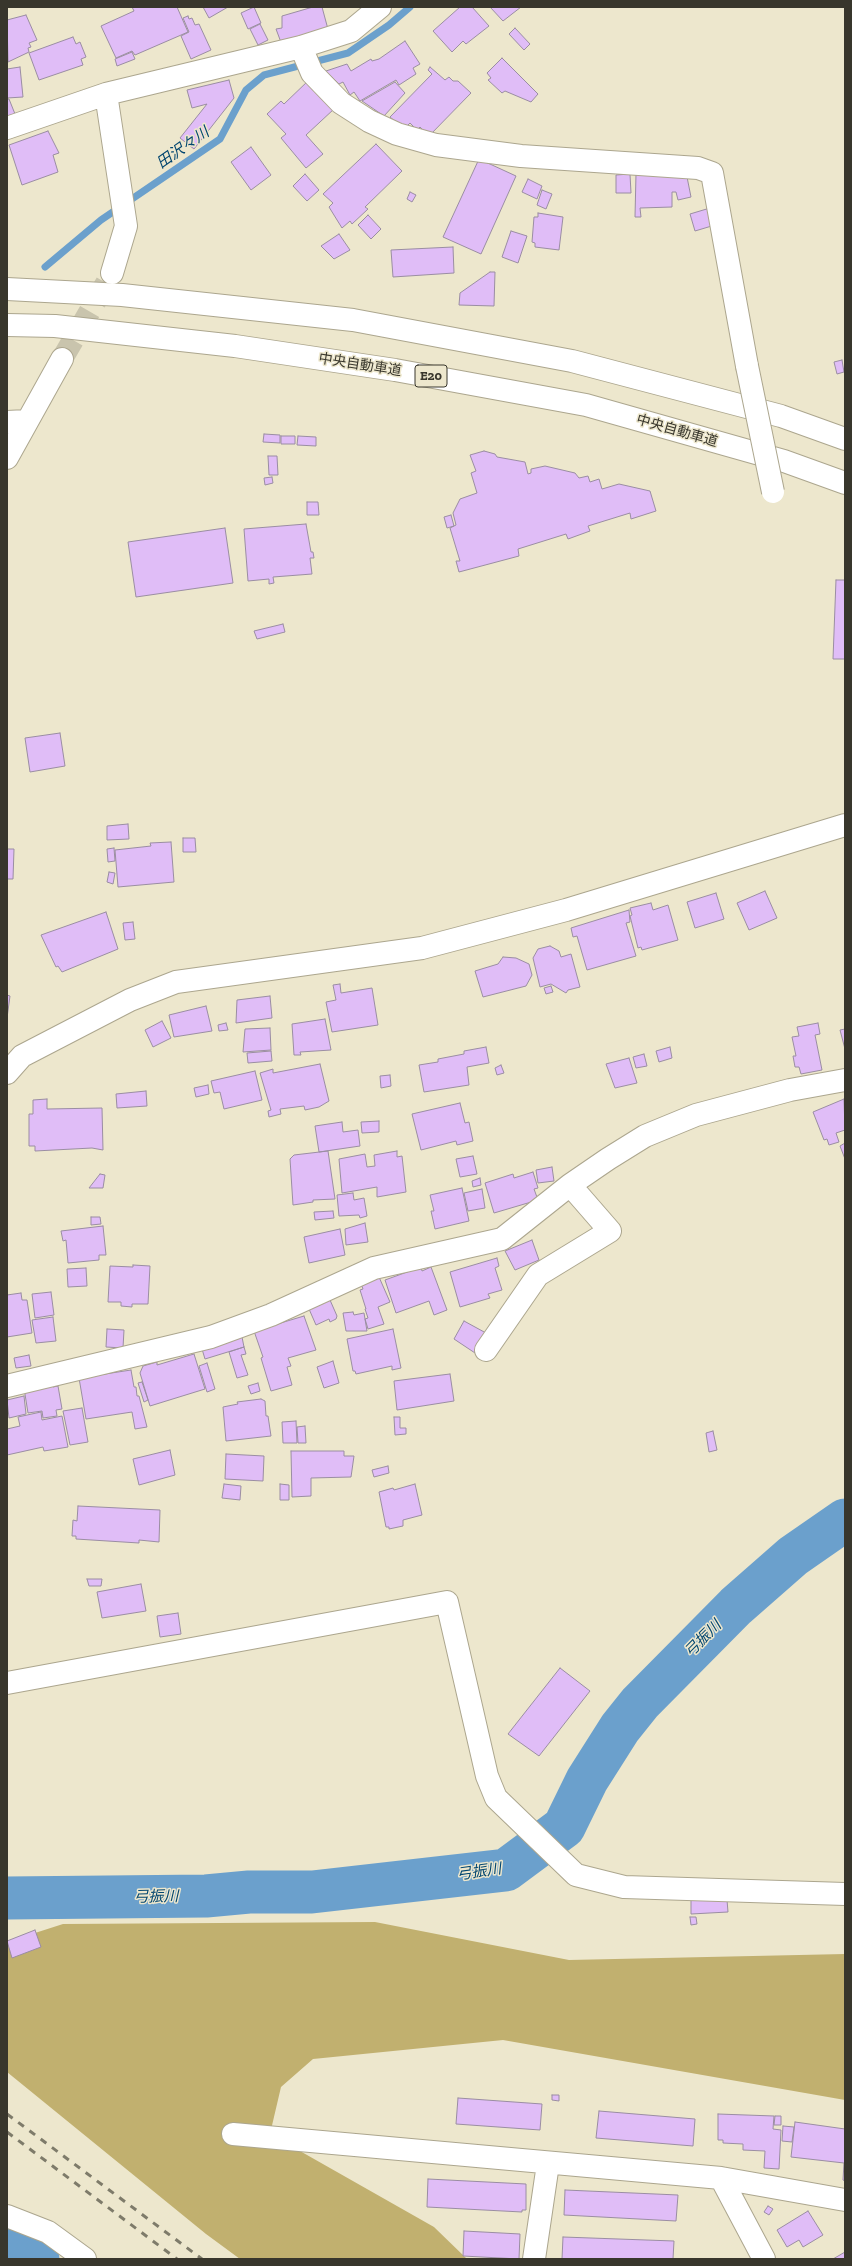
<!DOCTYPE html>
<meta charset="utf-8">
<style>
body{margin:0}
#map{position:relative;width:852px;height:2266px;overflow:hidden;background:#ede7cd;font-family:"Zilla Slab",serif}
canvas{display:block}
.frame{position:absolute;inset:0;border:8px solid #38362c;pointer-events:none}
</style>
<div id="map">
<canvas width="852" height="2266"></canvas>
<div class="frame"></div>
</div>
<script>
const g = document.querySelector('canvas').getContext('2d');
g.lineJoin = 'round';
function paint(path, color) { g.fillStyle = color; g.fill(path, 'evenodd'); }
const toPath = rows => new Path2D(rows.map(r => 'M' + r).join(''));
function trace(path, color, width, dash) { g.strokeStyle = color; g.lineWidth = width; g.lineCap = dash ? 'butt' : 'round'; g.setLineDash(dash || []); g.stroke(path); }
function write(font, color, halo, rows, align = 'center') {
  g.font = font + ' "Zilla Slab","Noto Sans JP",serif'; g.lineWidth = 3; g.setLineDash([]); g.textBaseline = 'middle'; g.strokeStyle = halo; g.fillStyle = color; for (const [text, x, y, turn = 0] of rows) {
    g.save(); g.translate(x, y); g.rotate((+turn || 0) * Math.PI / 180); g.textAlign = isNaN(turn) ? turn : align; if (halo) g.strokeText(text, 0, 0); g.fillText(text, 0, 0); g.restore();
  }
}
paint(toPath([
 [375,1922,569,1960,845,1954,845,2100,503,2040,313,2059,281,2087,270,2134,434,2227,467,2259,240,2259,206,2234,7,2072,7,1942,63,1924]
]), '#c1b06f');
trace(toPath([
 [45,267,101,220,220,139,246,90,264,75,348,53,389,25,410,7]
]), '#6ba0cc', 7);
trace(toPath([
 [7,1898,206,1896,249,1892,312,1892,506,1870,564,1827,587,1780,620,1728,640,1703,736,1606,793,1556,845,1520],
 [7,2245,38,2259]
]), '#6ba0cc', 43);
const building = toPath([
 [132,7,177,7,188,32,135,55,132,51,116,58,101,26,134,11,132,7],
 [203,7,228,7,209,18,203,7],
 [254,7,261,23,248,29,241,13,254,7],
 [313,7,322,7,329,33,282,45,276,29,282,28,282,16,313,7],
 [460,7,472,7,489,26,466,44,463,41,452,52,433,31,460,7],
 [490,7,521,7,503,21,490,7],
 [26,15,37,40,29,43,31,47,28,48,29,52,8,62,7,20,26,15],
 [188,16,189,19,192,18,195,25,199,24,211,50,191,59,181,36,189,32,183,18,188,16],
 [260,24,268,40,258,45,250,29,260,24],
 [515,28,530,44,524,50,509,34,515,28],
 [73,37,76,44,80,42,86,57,81,59,83,65,39,80,29,53,73,37],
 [405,41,420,64,413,68,416,74,399,85,396,80,360,101,354,92,350,95,343,82,339,84,326,71,347,64,351,71,371,59,372,61,379,59,405,41],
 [132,52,135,59,117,66,115,59,132,52],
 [502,58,538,94,531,102,505,91,502,93,488,80,491,78,487,73,502,58],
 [20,67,23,97,7,98,7,69,20,67],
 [430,67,445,80,449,77,453,81,458,81,471,93,429,136,420,127,417,130,410,123,404,129,390,117,432,74,428,70,430,67],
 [229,80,234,98,194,149,180,138,207,104,192,108,187,90,229,80],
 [309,80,334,109,306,135,323,154,306,168,281,138,286,134,267,114,281,101,284,104,309,80],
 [395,82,405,93,384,116,362,101,395,82],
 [7,99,9,99,15,114,7,117,7,99],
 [48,131,59,153,53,155,58,172,22,185,9,145,48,131],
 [376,144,402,171,365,207,368,209,352,224,350,221,342,228,329,207,333,203,323,194,376,144],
 [251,147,271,175,251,190,231,162,251,147],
 [479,159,516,176,481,254,443,237,479,159],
 [305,174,319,190,307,201,293,186,305,174],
 [630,174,631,193,616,193,616,175,630,174],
 [636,174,687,177,691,197,678,200,676,192,672,192,672,207,640,208,641,217,635,217,636,174],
 [528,179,542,186,537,199,522,192,528,179],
 [542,190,552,194,546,209,537,205,542,190],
 [410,192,416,195,412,202,407,199,410,192],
 [710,208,715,225,695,231,690,214,710,208],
 [538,213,563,217,559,250,535,247,535,243,532,242,534,217,538,217,538,213],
 [368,215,381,229,371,239,358,225,368,215],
 [511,231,527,236,518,263,502,257,511,231],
 [339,234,350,250,334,259,321,246,339,234],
 [453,247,454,273,393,277,391,250,453,247],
 [490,272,495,272,494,306,459,305,460,293,490,272],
 [842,360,844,372,837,374,834,362,842,360],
 [264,434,280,435,280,443,263,442,264,434],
 [281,436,295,436,295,444,281,444,281,436],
 [298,436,316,437,316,446,297,445,298,436],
 [484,451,495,454,497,457,525,462,528,474,531,473,531,469,545,466,575,473,579,478,588,476,590,482,599,479,602,489,619,484,650,491,656,511,631,519,630,513,588,526,590,531,568,539,566,534,518,549,519,556,459,572,456,561,460,561,450,528,456,525,453,513,460,499,477,493,471,473,476,471,470,455,484,451],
 [268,456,277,456,278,475,269,475,268,456],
 [272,477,273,483,265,485,264,478,272,477],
 [307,502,318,502,319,515,307,515,307,502],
 [451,515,454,526,447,528,444,517,451,515],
 [306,524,311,552,313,552,314,558,310,558,312,574,273,577,274,583,269,584,269,579,248,581,244,529,306,524],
 [225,528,233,583,136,597,128,542,225,528],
 [836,580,845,580,845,659,833,659,836,580],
 [283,624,285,632,257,639,254,631,283,624],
 [60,733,65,766,30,772,25,738,60,733],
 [128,824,129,839,107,840,107,826,128,824],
 [183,838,195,838,196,852,183,852,183,838],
 [171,842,174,882,118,887,115,850,151,846,150,843,171,842],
 [114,848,115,861,108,862,107,849,114,848],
 [7,849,14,849,13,879,7,879,7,849],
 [109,872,115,873,113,884,107,882,109,872],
 [765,891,777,918,749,930,737,903,765,891],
 [716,893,724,919,695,928,687,902,716,893],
 [651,903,653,910,668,905,678,940,642,950,641,947,638,948,630,916,632,915,630,908,651,903],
 [629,910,630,922,626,923,636,956,587,970,577,936,573,937,571,928,629,910],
 [106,912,118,949,62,972,58,966,56,967,41,935,106,912],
 [133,922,135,939,125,940,123,923,133,922],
 [550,946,559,951,561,957,571,954,580,987,568,990,566,993,551,984,540,987,533,958,538,949,550,946],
 [503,957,516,958,529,964,532,975,526,986,483,997,475,971,498,964,503,957],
 [340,984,341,993,372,988,378,1025,332,1032,326,1002,336,1000,333,985,340,984],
 [551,986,553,992,546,994,544,988,551,986],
 [7,995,10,996,7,1018,7,995],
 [270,996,272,1018,236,1023,237,1000,270,996],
 [206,1006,212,1031,174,1037,169,1015,206,1006],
 [325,1019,331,1050,300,1052,301,1055,294,1055,292,1024,325,1019],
 [162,1021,171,1038,153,1047,145,1030,162,1021],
 [226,1023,228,1030,219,1031,218,1025,226,1023],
 [818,1023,820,1034,815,1035,822,1070,801,1074,799,1067,795,1067,793,1056,796,1056,792,1037,799,1036,797,1027,818,1023],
 [270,1028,271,1050,243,1052,245,1029,270,1028],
 [845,1029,845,1049,840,1030,845,1029],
 [486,1047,489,1063,467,1067,469,1085,424,1092,419,1065,438,1062,438,1059,464,1054,464,1051,486,1047],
 [670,1047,672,1058,659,1062,656,1051,670,1047],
 [271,1051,272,1061,248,1063,247,1053,271,1051],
 [644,1054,647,1066,636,1068,633,1057,644,1054],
 [629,1058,637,1083,615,1088,606,1064,629,1058],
 [320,1064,329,1101,319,1107,305,1110,304,1106,280,1109,281,1114,269,1117,268,1111,271,1110,260,1073,273,1069,273,1073,320,1064],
 [501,1065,504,1073,497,1075,495,1068,501,1065],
 [255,1071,262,1100,224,1109,220,1092,214,1093,211,1081,255,1071],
 [390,1075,391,1086,381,1088,380,1076,390,1075],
 [208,1085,209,1094,196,1097,194,1088,208,1085],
 [146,1091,147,1106,117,1108,116,1094,146,1091],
 [47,1099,47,1109,102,1108,103,1150,92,1148,35,1151,35,1146,29,1146,29,1114,33,1114,33,1100,47,1099],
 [844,1099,845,1130,836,1133,839,1142,829,1145,827,1139,824,1140,813,1112,844,1099],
 [460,1103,465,1123,469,1122,473,1141,457,1145,456,1141,421,1150,412,1114,460,1103],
 [379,1121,379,1132,362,1133,361,1122,379,1121],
 [342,1122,343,1132,358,1130,360,1146,319,1152,315,1126,342,1122],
 [845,1143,845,1159,840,1146,845,1143],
 [328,1151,335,1199,313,1200,313,1202,293,1205,290,1159,294,1155,328,1151],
 [397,1151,397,1157,402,1156,406,1192,377,1197,377,1187,342,1193,339,1159,365,1154,367,1167,375,1166,374,1155,397,1151],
 [473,1156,477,1174,460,1177,456,1159,473,1156],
 [552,1167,554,1181,538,1183,536,1170,552,1167],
 [533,1172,538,1188,534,1189,538,1200,494,1213,485,1183,513,1174,514,1178,533,1172],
 [100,1174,105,1175,103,1188,89,1188,100,1174],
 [480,1178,481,1185,473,1187,472,1181,480,1178],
 [462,1188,469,1221,435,1229,431,1211,434,1211,430,1195,462,1188],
 [482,1189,485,1208,468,1211,464,1193,482,1189],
 [353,1193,354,1200,364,1198,367,1216,360,1218,359,1215,339,1216,337,1195,353,1193],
 [333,1211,334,1218,315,1220,314,1212,333,1211],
 [91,1217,100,1217,101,1224,91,1225,91,1217],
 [365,1223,368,1242,346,1245,345,1229,365,1223],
 [103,1226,106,1255,99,1255,99,1260,68,1263,66,1240,63,1241,61,1231,103,1226],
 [340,1229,345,1255,309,1263,304,1237,340,1229],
 [532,1240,539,1260,515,1270,505,1251,532,1240],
 [497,1258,499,1266,495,1268,502,1290,488,1294,490,1298,460,1307,450,1272,497,1258],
 [133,1265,150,1266,148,1304,132,1304,132,1307,121,1306,121,1302,108,1302,110,1266,133,1267,133,1265],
 [421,1267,422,1271,431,1267,447,1310,434,1315,429,1301,396,1313,385,1280,421,1267],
 [86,1268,87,1286,68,1287,67,1269,86,1268],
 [379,1277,390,1302,378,1307,384,1324,368,1329,365,1319,368,1318,365,1309,366,1309,360,1290,363,1289,361,1284,379,1277],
 [51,1292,54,1315,35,1318,32,1294,51,1292],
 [21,1293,22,1300,27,1300,32,1333,7,1337,7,1295,21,1293],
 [330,1300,337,1316,336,1319,330,1322,329,1319,316,1325,309,1309,330,1300],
 [353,1312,354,1315,364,1313,367,1331,346,1331,343,1313,353,1312],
 [304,1316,316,1350,288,1358,291,1366,287,1367,292,1385,271,1391,261,1358,263,1357,254,1331,304,1316],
 [53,1317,56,1341,36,1343,32,1320,53,1317],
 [464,1321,486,1333,475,1353,454,1339,464,1321],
 [107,1329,124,1330,123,1348,106,1347,107,1329],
 [393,1329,401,1368,392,1370,392,1366,356,1374,355,1371,353,1371,347,1339,393,1329],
 [242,1337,244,1347,205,1359,202,1349,242,1337],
 [244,1347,246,1354,241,1355,248,1375,237,1378,229,1352,244,1347],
 [194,1354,205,1389,150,1406,140,1373,143,1366,157,1362,157,1365,194,1354],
 [29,1355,31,1366,16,1368,14,1358,29,1355],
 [333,1361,339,1383,324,1388,317,1367,333,1361],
 [207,1363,215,1389,207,1392,199,1366,207,1363],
 [131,1370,134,1387,136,1387,137,1396,139,1396,147,1427,135,1429,132,1412,86,1419,79,1378,131,1370],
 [450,1374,454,1401,397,1410,394,1381,450,1374],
 [142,1382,148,1400,144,1402,138,1383,142,1382],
 [258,1383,260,1391,251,1394,248,1386,258,1383],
 [53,1384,53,1387,58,1386,62,1409,56,1410,57,1416,43,1418,42,1411,28,1413,24,1388,53,1384],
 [24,1396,26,1414,9,1418,7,1400,24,1396],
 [261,1399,265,1401,266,1416,268,1416,271,1436,226,1441,223,1407,238,1404,237,1402,261,1399],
 [82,1408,88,1442,70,1445,63,1411,82,1408],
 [41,1412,42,1420,62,1416,68,1447,44,1451,43,1447,7,1455,7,1429,20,1426,18,1417,41,1412],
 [394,1417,400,1417,400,1428,406,1428,406,1434,395,1435,394,1417],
 [296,1421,297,1443,283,1443,282,1422,296,1421],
 [305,1426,306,1443,298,1443,297,1427,305,1426],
 [713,1431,717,1450,709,1452,706,1433,713,1431],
 [170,1450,175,1475,139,1485,133,1459,170,1450],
 [291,1451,344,1451,344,1456,354,1456,351,1477,311,1478,311,1496,292,1497,291,1451],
 [226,1454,264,1456,263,1481,225,1479,226,1454],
 [388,1466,389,1473,374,1477,372,1470,388,1466],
 [224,1484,241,1486,240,1500,222,1498,224,1484],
 [280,1484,289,1485,289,1500,280,1500,280,1484],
 [415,1484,422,1515,403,1520,403,1526,389,1529,389,1527,386,1527,379,1492,393,1488,394,1490,415,1484],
 [78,1506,160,1510,159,1542,139,1540,139,1543,76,1539,76,1536,72,1536,73,1520,77,1521,78,1506],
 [87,1579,102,1579,101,1586,89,1586,87,1579],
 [141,1584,146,1611,102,1618,97,1592,141,1584],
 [178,1613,181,1634,160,1637,157,1616,178,1613],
 [560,1668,590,1691,539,1756,508,1734,560,1668],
 [691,1889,727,1900,728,1912,691,1914,691,1889],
 [690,1917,696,1917,697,1924,691,1925,690,1917],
 [35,1930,41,1947,12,1958,7,1941,35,1930],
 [552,2095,559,2095,559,2101,552,2100,552,2095],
 [458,2098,542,2104,540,2130,456,2124,458,2098],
 [599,2111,695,2119,693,2146,596,2138,599,2111],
 [718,2114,774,2116,773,2129,781,2130,779,2169,764,2168,765,2151,743,2150,743,2144,723,2143,723,2140,718,2140,718,2114],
 [775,2116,781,2116,781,2125,774,2125,775,2116],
 [795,2122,845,2129,845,2181,843,2180,844,2163,791,2157,795,2122],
 [783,2126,794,2127,792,2142,782,2141,783,2126],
 [428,2179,526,2184,526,2210,522,2210,522,2212,427,2207,428,2179],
 [565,2190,678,2195,676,2221,564,2215,565,2190],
 [768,2206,773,2209,769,2215,764,2212,768,2206],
 [808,2211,823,2235,803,2247,799,2240,787,2247,777,2230,808,2211],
 [464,2231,520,2234,519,2259,463,2256,464,2231],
 [563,2237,674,2241,673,2259,562,2259,563,2237],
 [845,2252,845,2259,833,2259,845,2252]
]);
paint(building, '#e0bdf7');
trace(building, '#9a8da2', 1);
trace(toPath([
 [62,359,112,273]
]), '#c9c4ad', 22, [22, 11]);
const minor = toPath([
 [301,47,312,73,341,103,369,121,397,134,436,145,521,156,698,168,712,173,747,366],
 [106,94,126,226,112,273],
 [7,128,106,94,301,47,351,31,380,7],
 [7,422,27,421],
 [7,458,62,359],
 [7,1073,22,1056,130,1000,176,982,422,948,566,910,845,825],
 [486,1350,538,1275,610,1231,570,1185],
 [7,1386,211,1337,271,1315,374,1268,502,1239,570,1185,608,1159,645,1136,696,1115,790,1090,845,1080],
 [7,1683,447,1602,487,1776,496,1798,576,1875,624,1887,845,1894],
 [233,2134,721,2178,845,2200],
 [721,2178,764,2259],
 [534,2259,548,2164]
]);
const major = toPath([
 [7,2216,48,2232,85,2259]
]);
const highway = toPath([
 [7,289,122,295,353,320,572,361,781,416,845,439],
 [7,325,55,326,235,346,395,370,586,405,784,461,845,483]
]);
trace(minor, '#aca68e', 24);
trace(major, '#aca68e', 24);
trace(highway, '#aca68e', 24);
trace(minor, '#fff', 22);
trace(major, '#fff', 22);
trace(highway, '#fff', 22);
trace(toPath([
 [7,2114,202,2259],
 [7,2132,177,2259]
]), '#7e7b6a', 3, [7, 7]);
const minorBridge = toPath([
 [747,366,773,492]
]);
trace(minorBridge, '#aca68e', 24, []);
trace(minorBridge, '#fff', 22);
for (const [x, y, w] of [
 [431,376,32]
]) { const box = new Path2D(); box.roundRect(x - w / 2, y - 11, w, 22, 3); g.fillStyle = '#ede7cd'; g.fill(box); trace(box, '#38362c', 1); }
write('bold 13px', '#38362c', null, [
 ["E20",431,376]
]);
write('14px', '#38362c', '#ede7cd', [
 ["中央自動車道",360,365,9],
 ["中央自動車道",677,431,16]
]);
write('italic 15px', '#01456f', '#ede7cd', [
 ["田沢々川",183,148,-35],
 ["弓振川",703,1639,-45],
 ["弓振川",479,1872,-8],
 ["弓振川",156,1897,-1]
]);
</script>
